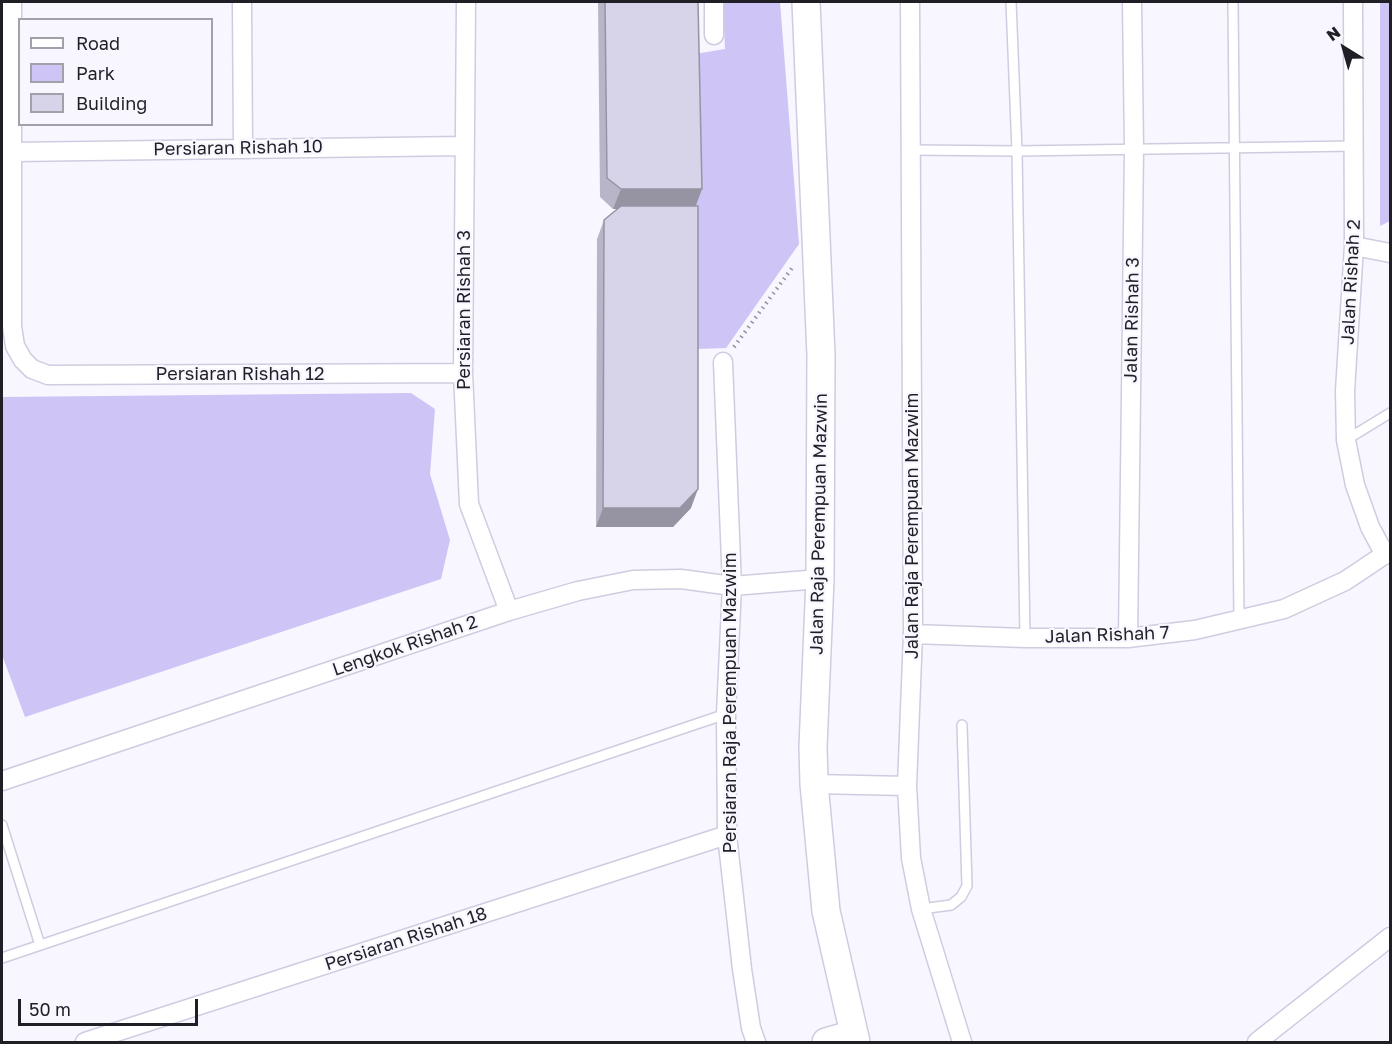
<!DOCTYPE html>
<style>
body{margin:0}
#map{position:relative;width:1392px;height:1044px;overflow:hidden;background:#f8f6ff;font-family:"Golos Text",sans-serif}
canvas{display:block}
.frame{position:absolute;inset:0;border:3px solid #201f26;pointer-events:none}
.legend{position:absolute;left:18px;top:18px;width:195px;height:108px;box-sizing:border-box;background:#f8f6ff;border:2px solid #a2a0a8;margin:0;padding:8px 10px;list-style:none;font-size:18px;color:#201f26}
.legend li{display:flex;align-items:center;gap:12px;height:30px}
.legend b{width:30px;border:2px solid #a2a0a8}
.north{position:absolute;left:1314px;top:18px;width:60px;height:60px;-webkit-text-stroke:4px #f8f6ff;paint-order:stroke;rotate:323deg;font-size:16px;font-weight:700;line-height:24px;text-align:center;color:#201f26}
.north::after{content:'';display:block;margin:auto;width:21px;height:27px;background:#201f26;clip-path:polygon(50% 0,100% 100%,50% 72%,0 100%)}
.scale{position:absolute;left:18px;top:999px;width:180px;height:27px;box-sizing:border-box;border:3px solid #201f26;border-top:0;padding-left:8px;font-size:18px;line-height:21px;white-space:nowrap;color:#201f26;-webkit-text-stroke:4px #f8f6ff;paint-order:stroke}
</style>
<div id="map">
<canvas width="1392" height="1044"></canvas>
<div class="frame"></div>
<ul class="legend">
<li><b style="height:8px;background:#fff"></b>Road</li>
<li><b style="height:16px;background:#cec4f6"></b>Park</li>
<li><b style="height:16px;background:#d7d3e8"></b>Building</li>
</ul>
<div class="north">N</div>
<div class="scale">50 m</div>
</div>
<script>
const g = document.querySelector('canvas').getContext('2d');
g.lineJoin = 'round';
function paint(path, color) { g.fillStyle = color; g.fill(path, 'evenodd'); }
const toPath = rows => new Path2D(rows.map(r => 'M' + r).join(''));
function trace(path, color, width, dash) { g.strokeStyle = color; g.lineWidth = width; g.lineCap = dash ? 'butt' : 'round'; g.setLineDash(dash || []); g.stroke(path); }
function write(font, color, halo, rows, align = 'center') {
  g.font = font + ' "Golos Text",sans-serif'; g.lineWidth = 4.5; g.setLineDash([]); g.textBaseline = 'middle'; g.strokeStyle = halo; g.fillStyle = color; for (const [text, x, y, turn = 0] of rows) {
    g.save(); g.translate(x, y); g.rotate((+turn || 0) * Math.PI / 180); g.textAlign = isNaN(turn) ? turn : align; if (halo) g.strokeText(text, 0, 0); g.fillText(text, 0, 0); g.restore();
  }
}
paint(toPath([
 [723,2,780,2,799,244,726,348,696,349,695,54,725,49],
 [1380,2,1390,2,1390,221,1380,226],
 [411,393,435,409,430,474,450,540,441,579,25,717,2,655,2,397]
]), '#cec4f6');
const lane = toPath([
 [1011,2,1017,151,1025,638],
 [1233,2,1239,620],
 [911,150,1017,151,1355,146],
 [1346,440,1390,413],
 [2,825,40,945],
 [921,909,951,905,961,897,967,886,962,725],
 [2,958,726,714]
]);
const street = toPath([
 [12,2,12,326,15,346,23,360,32,369,48,375,463,373],
 [242,2,243,148],
 [466,2,463,373,469,504,509,611],
 [910,2,913,634,907,786,911,858,921,909,962,1042],
 [1353,2,1354,246,1345,391,1346,440,1355,485,1370,527,1385,555],
 [714,35,714,2],
 [12,152,464,146],
 [1354,246,1390,253],
 [723,362,732,586,726,714,727,835,742,969,751,1028,756,1042],
 [913,634,1025,638,1128,638,1195,630,1284,609,1345,581,1390,551],
 [1128,638,1134,149,1132,2],
 [2,781,509,611,578,591,633,580,681,579,732,586,820,579],
 [814,784,907,786],
 [85,1042,727,835],
 [1257,1042,1390,937]
]);
const secondary = toPath([
 [806,2,821,355,820,579,813,747,814,784,826,911,856,1042],
 [826,1042,854,1034]
]);
trace(lane, '#d0cce0', 12);
trace(street, '#d0cce0', 21);
trace(secondary, '#d0cce0', 30);
trace(toPath([
 [734,347,792,268]
]), '#94929b', 4, [1.5, 4.5]);
trace(lane, '#fff', 9);
trace(street, '#fff', 18);
trace(secondary, '#fff', 27);
paint(toPath([
 [598,2,698,2,702,189,695,206,691,508,673,527,596,527,597,239,604,220,618,209,613,209,600,197]
]), '#b9b5c8');
paint(toPath([
 [621,189,702,189,695,208,613,209],
 [698,489,691,508,673,527,596,527,603,508]
]), '#9694a2');
const building = toPath([
 [605,2,698,2,702,189,621,189,607,178,605,2],
 [621,206,698,206,698,489,680,508,603,508,604,220,621,206]
]);
paint(building, '#d7d3e8');
trace(building, '#9694a2', 1.5);
write('18px', '#201f26', '#f8f6ff', [
 ["Persiaran Rishah 10",238,148,-1],
 ["Jalan Rishah 2",1351,282,-87],
 ["Persiaran Rishah 3",464,310,-90],
 ["Jalan Rishah 3",1132,320,-89],
 ["Persiaran Rishah 12",240,374],
 ["Jalan Raja Perempuan Mazwin",819,524,-89],
 ["Jalan Raja Perempuan Mazwim",912,526,-90],
 ["Jalan Rishah 7",1107,635,-2],
 ["Lengkok Rishah 2",405,646,-19],
 ["Persiaran Raja Perempuan Mazwim",730,703,-90],
 ["Persiaran Rishah 18",406,939,-18]
]);
</script>
